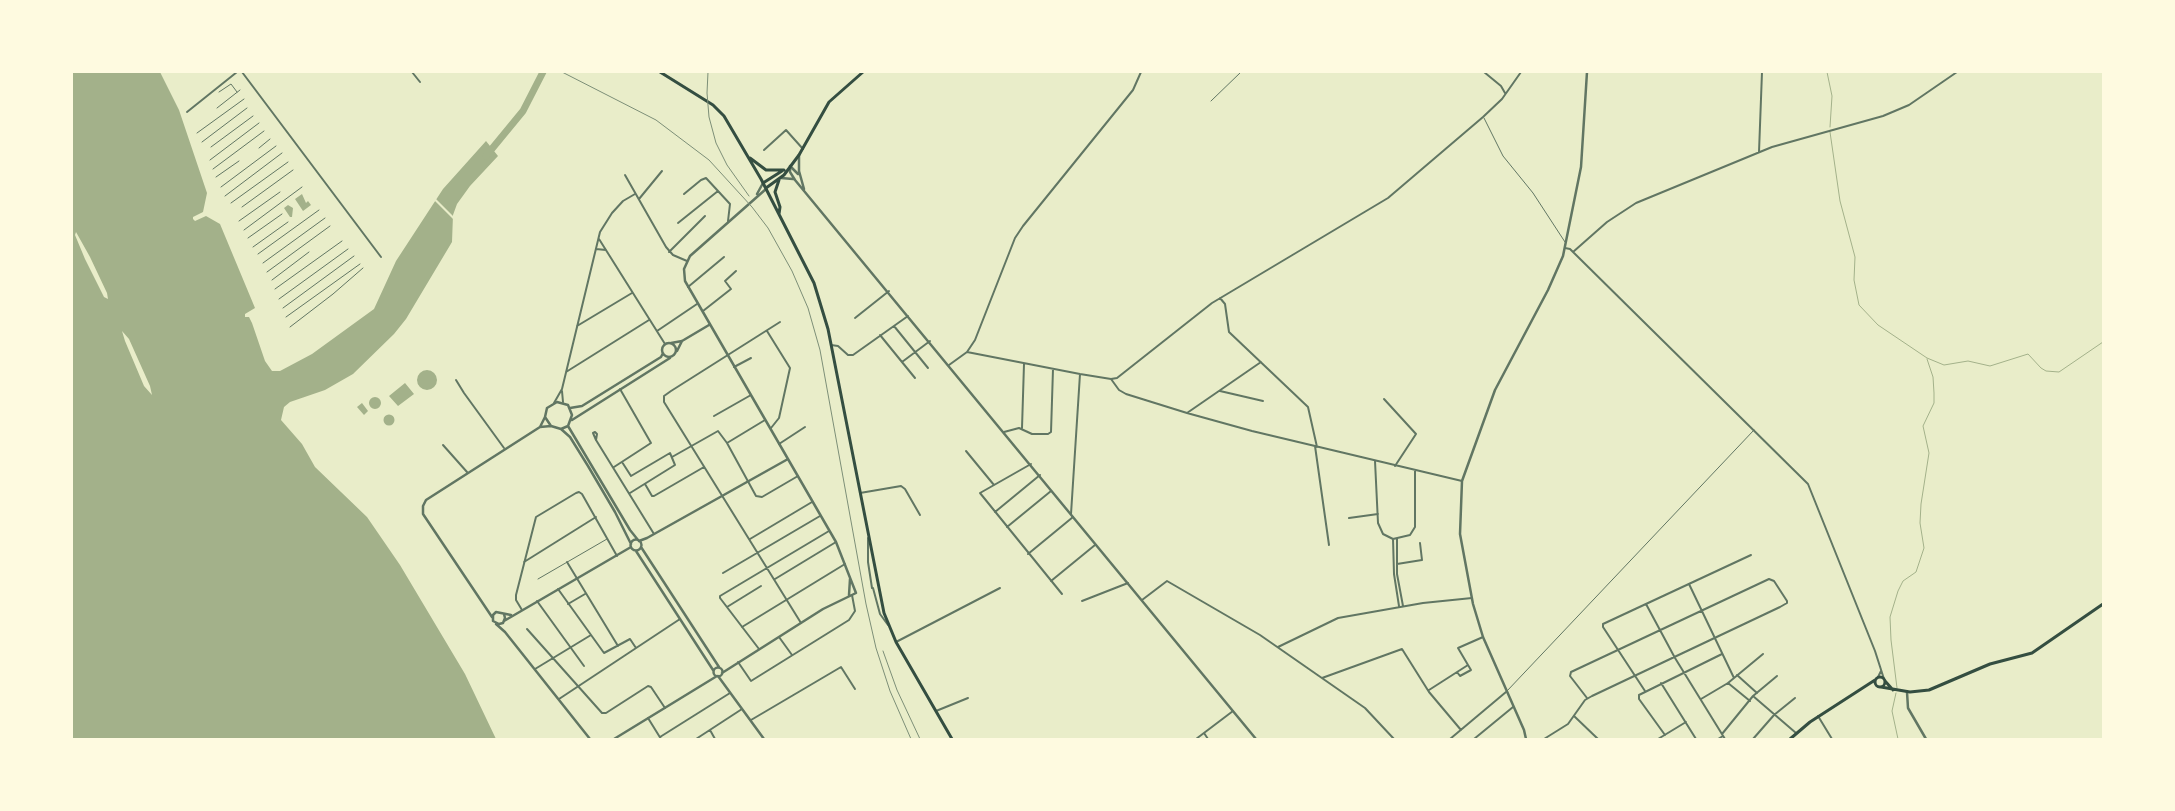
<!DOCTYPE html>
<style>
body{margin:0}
#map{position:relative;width:2175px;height:811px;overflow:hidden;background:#e9edc9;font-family:"Public Sans",sans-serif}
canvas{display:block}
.frame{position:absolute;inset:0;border:73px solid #fefae0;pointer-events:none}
</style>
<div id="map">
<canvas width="2175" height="811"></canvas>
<div class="frame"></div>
</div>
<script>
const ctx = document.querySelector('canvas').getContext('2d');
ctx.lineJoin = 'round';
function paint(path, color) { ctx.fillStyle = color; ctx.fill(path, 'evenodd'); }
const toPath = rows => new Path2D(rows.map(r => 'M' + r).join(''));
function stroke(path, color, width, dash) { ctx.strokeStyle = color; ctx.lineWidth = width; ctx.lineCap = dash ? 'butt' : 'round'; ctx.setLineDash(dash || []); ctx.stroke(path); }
paint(toPath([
 [72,72,160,72,179,110,207,193,203,212,193,217,193,219,195,221,206,216,220,224,255,308,245,314,245,317,249,317,252,323,265,361,272,371,280,371,312,354,374,309,396,261,443,189,486,141,498,156,470,186,457,204,453,215,452,242,406,319,394,334,353,374,325,390,290,402,284,407,281,420,302,444,315,467,367,517,400,565,465,674,496,739,72,739],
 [302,194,306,203,308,201,311,205,303,211,295,199],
 [288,205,293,208,292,217,290,217,284,208],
 '417 380a10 10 0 1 1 20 0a10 10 0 1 1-20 0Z',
 [405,383,414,394,398,406,389,396],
 '369 403a6 6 0 1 1 12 0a6 6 0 1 1-12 0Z',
 [362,403,368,411,364,415,357,407],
 '383.5 420a5.5 5.5 0 1 1 11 0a5.5 5.5 0 1 1-11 0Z'
]), '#a3b18a');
paint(toPath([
 [435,198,455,218,455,221,434,200],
 [76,232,90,257,107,293,108,299,104,297,85,259,75,235],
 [122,331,129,339,150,386,152,395,144,386,125,341]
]), '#e9edc9');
stroke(toPath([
 [1827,72,1832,96,1830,127],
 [1830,132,1840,201,1855,257,1854,280,1859,305,1878,325,1927,358,1944,365,1968,361,1990,366,2028,354,2041,368,2046,371,2059,372,2103,342],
 [1897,688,1891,640,1890,617,1898,591,1903,581,1916,572,1924,548,1920,523,1921,504,1929,453,1923,426,1934,403,1934,393,1933,377,1927,359],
 [1896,693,1892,711,1898,739]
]), '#a3b18a', 1);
stroke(toPath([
 [486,156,523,111,543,72]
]), '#a3b18a', 7);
stroke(toPath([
 [219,92,231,84,237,92],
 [1211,101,1241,72],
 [217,108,240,90],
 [1484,118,1503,156,1533,193,1565,242],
 [197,133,244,99],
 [202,142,247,108],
 [211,147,253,116],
 [259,148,270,139],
 [210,160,259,123],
 [213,169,264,131],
 [216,177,239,161],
 [221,187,276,146],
 [225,196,282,153],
 [231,203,288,162],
 [242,207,293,170],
 [239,221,280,192],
 [244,230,302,187],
 [248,238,282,214],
 [253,247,288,222],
 [258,254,319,210],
 [263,263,325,218],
 [267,272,330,226],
 [272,280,309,252],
 [275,289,342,241],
 [279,299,348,249],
 [283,308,354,256],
 [286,317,360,264],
 [290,327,333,294,363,268],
 [538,579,607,539],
 [1507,691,1754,430]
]), '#617663', 1);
stroke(toPath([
 [242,72,381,257],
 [412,72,420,82],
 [1484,72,1501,86,1505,93],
 [187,112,237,72],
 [764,150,786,130,803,149],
 [1759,152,1762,72],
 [625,175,666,247,673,255,687,261],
 [684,194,701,180,706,178,730,204,728,221],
 [639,199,662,171],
 [678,223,718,191],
 [599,239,665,344],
 [1565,248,1570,249,1808,484,1875,651,1884,679],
 [596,249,606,250],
 [669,252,705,216],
 [1573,252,1607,222,1636,203,1772,147,1883,116,1909,105,1957,72],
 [688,287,724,257],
 [1220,298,1225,304,1229,332,1308,407,1317,447],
 [703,311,731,289,725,281,736,271],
 [855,318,889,291],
 [780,322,671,391,664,396,664,402,801,623],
 [577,326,632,293],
 [894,326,928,368],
 [657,331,697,304],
 [767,331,790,368,779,418,771,428],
 [880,335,915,378],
 [831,345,838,346,848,355,853,355,908,316],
 [967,352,1080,374,1111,379,1117,378,1212,303,1388,198,1483,117,1502,99,1521,72],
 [902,362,930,341],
 [949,365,967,352,975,340,1015,238,1023,226,1133,90,1141,72],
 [734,367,751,358],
 [566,372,649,320],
 [1111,379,1119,390,1126,394,1187,413,1252,431,1462,481],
 [456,380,464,393,504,448],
 [562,391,563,402],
 [1220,391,1263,401],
 [1384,399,1416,434,1395,466],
 [554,403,562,389,600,232,612,213,623,201,635,194],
 [1187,413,1261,362],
 [714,416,751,395],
 [1022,428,1024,364],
 [1004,432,1019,428,1032,434,1048,434,1051,432,1053,369],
 [593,433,595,432,597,434,596,440,593,433],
 [596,440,654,534],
 [727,443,756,496,762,497,798,476],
 [779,444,805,427],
 [443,445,467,472],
 [1315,446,1329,545],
 [966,451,994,485],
 [672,457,718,431,727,443,765,420],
 [1375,461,1378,523,1383,534,1393,539,1410,535,1415,527,1415,470],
 [622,462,631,476,670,453,675,465,630,493],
 [1031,464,980,493,1062,594],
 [614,467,651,443,620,389],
 [645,484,652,496,654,496,704,467],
 [860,493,901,486,905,489,920,515],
 [995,512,1040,475],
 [1071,514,1080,374],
 [1349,518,1378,514],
 [1007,527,1051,491],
 [868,538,868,562,872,588],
 [750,539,812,502],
 [1393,539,1394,574,1399,606],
 [1397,539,1397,574,1403,606],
 [1028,554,1073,517],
 [524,562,596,517],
 [567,562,618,646],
 [1397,564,1422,560,1420,543],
 [723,573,820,516],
 [775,579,836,542],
 [1051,581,1095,545],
 [1689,584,1734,678],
 [873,588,880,614,888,625],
 [558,589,604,653,630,639,636,648],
 [1142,600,1167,581,1260,635,1365,708,1394,739],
 [537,601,584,666],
 [1082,601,1128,583],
 [568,604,585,594],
 [1646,604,1675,658,1725,739],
 [727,607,761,586],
 [522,610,516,600,516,595,536,517,576,493,579,492,582,494,617,556],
 [742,627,845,564],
 [527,629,602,713,606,713,648,686,651,687,665,708],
 [779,637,792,655],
 [896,642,1000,588],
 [1278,647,1338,618,1423,603,1472,598],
 [759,649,720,598,720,596,829,531],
 [738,662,751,681,849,620,855,611,852,595],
 [1468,665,1458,648,1483,637],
 [535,669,591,635],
 [1737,675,1757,693],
 [1878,677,1881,671],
 [1322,678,1402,649,1429,692,1461,730],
 [1661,683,1696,739],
 [1728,683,1750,701],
 [1429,690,1468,665,1471,670,1460,676,1457,672],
 [1645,691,1603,627,1603,624,1751,555],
 [1753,696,1796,733],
 [559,699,680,619],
 [1701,699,1728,683,1763,654],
 [936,711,968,698],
 [1574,716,1598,739],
 [1818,716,1832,739],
 [648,718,661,739],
 [751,720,841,667,855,689],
 [710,730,715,739],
 [1204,733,1208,739],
 [1722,734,1753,696,1777,676],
 [1665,735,1639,699,1639,695,1722,654],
 [660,737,730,693],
 [696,739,742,709],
 [1196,739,1233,711],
 [1450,739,1506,692],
 [1474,739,1513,707],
 [1544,739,1568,724,1585,700,1592,696,1780,607,1787,603,1787,601,1774,581,1769,579,1571,672,1570,676,1587,698],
 [1658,739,1686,722],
 [1718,739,1723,736],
 [1753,739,1774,715,1795,698]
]), '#617663', 2);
stroke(toPath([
 [799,155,799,171,804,189],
 [790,166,798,174],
 [790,167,790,172,795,180,1256,739],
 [781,178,793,179],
 [757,194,763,183],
 '662 350a7 7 0 1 1 14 0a7 7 0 1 1-14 0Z',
 [671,343,682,341,709,325],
 [677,351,682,341],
 [570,408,582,406,661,357,663,353],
 [572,420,670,358],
 [568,426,630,530,638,540],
 [540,427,551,426,561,429,568,426,572,415,568,405,557,402,547,408,545,417,551,426],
 [561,429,570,437,588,466,615,512,631,544],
 '630.5 545a5.5 5.5 0 1 1 11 0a5.5 5.5 0 1 1-11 0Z',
 [639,541,647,538,788,459],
 [641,547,719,667],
 [636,551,713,670],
 [849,595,850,579],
 [504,614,505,618,503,623,499,624,493,621,493,615,496,612,511,615],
 [492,617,423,514,423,506,426,500,540,427,545,417],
 [504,621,631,547],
 [496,624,505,632,590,739],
 '713.5 672a4.5 4.5 0 1 1 9 0a4.5 4.5 0 1 1-9 0Z',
 [722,673,823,609,856,593,836,542,685,281,684,269,690,256,766,189],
 [718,676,764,739],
 [1907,692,1908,708,1926,739],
 [614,739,717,676],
 [1526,739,1524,730,1483,637,1473,604,1460,534,1462,481,1495,390,1548,290,1563,256,1581,167,1587,72]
]), '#617663', 2.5);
stroke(toPath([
 '1875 682a5 5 0 1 1 10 0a5 5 0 1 1-10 0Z',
 [1885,681,1893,690],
 [1881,687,1910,692,1929,690,1990,664,2032,653,2103,604],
 [1790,739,1810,722,1875,680]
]), '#344e41', 3);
stroke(toPath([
 [660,72,713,105,724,116,761,179,814,283,828,329,884,613,896,642,952,739],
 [750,158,766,170,784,170],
 [779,180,775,192,780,207,779,214],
 [763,183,782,171],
 [766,188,784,175,799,155,829,102,863,72]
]), '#344e41', 3);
stroke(toPath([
 [562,72,656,120,709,160,752,207,768,228,792,271,808,308,820,350,866,604,876,648,890,691,911,739],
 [708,72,707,93,709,117,716,143,727,165,749,196],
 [883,651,897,690,920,739]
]), '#7c8e77', 1);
</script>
